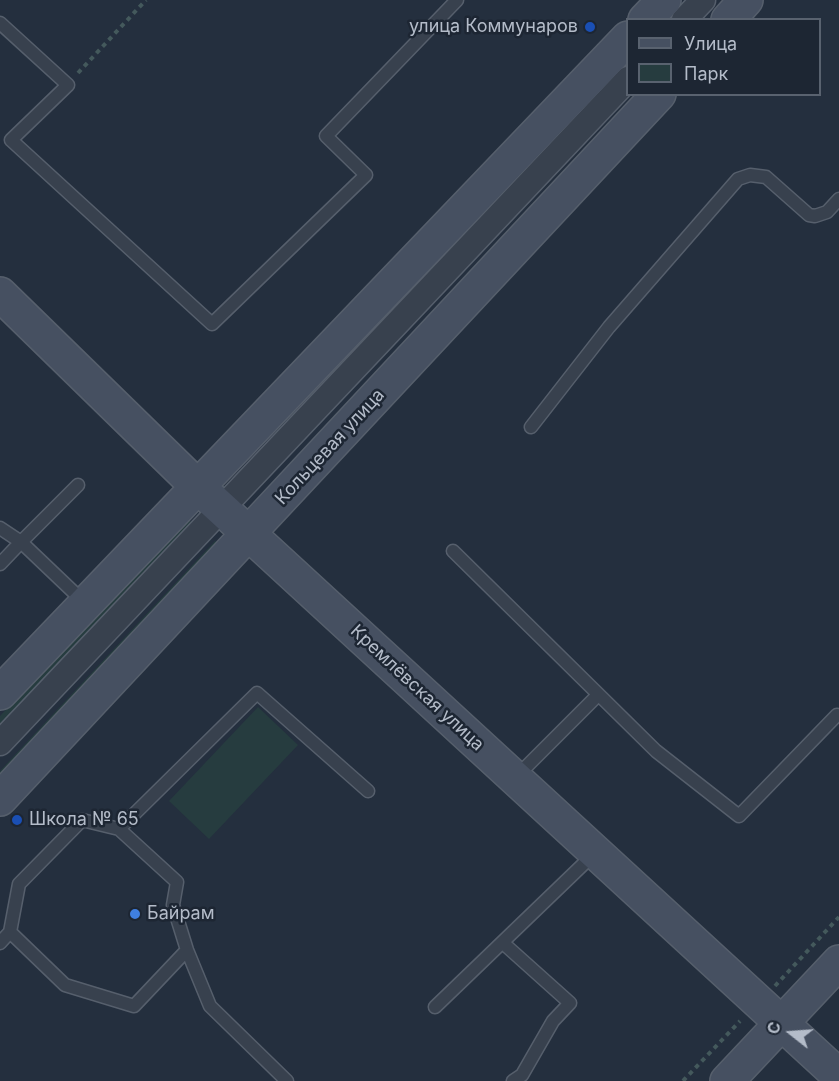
<!DOCTYPE html>
<meta charset="utf-8">
<style>
body{margin:0}
#map{position:relative;width:839px;height:1081px;overflow:hidden;background:#242f3e;font-family:Inter,sans-serif}
canvas{display:block}
.legend{position:absolute;left:626px;top:18px;width:195px;height:78px;box-sizing:border-box;background:#1d2633;border:2px solid #59626f;margin:0;padding:8px 10px;list-style:none;font-size:18px;color:#b4bcc9}
.legend li{display:flex;align-items:center;gap:12px;height:30px}
.legend b{width:30px;border:2px solid #59626f}
.north{position:absolute;left:761px;top:1003px;width:60px;height:60px;-webkit-text-stroke:4px #1d2633;paint-order:stroke;rotate:287deg;font-size:16px;font-weight:700;line-height:24px;text-align:center;color:#b4bcc9}
.north::after{content:'';display:block;margin:auto;width:21px;height:27px;background:#b4bcc9;clip-path:polygon(50% 0,100% 100%,50% 72%,0 100%)}
</style>
<div id="map">
<canvas width="839" height="1081"></canvas>
<ul class="legend">
<li><b style="height:8px;background:#465061"></b>Улица</li>
<li><b style="height:16px;background:#263c3f"></b>Парк</li>
</ul>
<div class="north">С</div>
</div>
<script>
const ctx = document.querySelector('canvas').getContext('2d');
ctx.lineJoin = 'round';
function paint(path, color) { ctx.fillStyle = color; ctx.fill(path, 'evenodd'); }
const toPath = rows => new Path2D(rows.map(r => 'M' + r).join(''));
function stroke(path, color, width, dash) { ctx.strokeStyle = color; ctx.lineWidth = width; ctx.lineCap = dash ? 'butt' : 'round'; ctx.setLineDash(dash || []); ctx.stroke(path); }
function drawText(font, color, halo, rows, align = 'center') {
  ctx.font = font + ' Inter,sans-serif'; ctx.lineWidth = 5; ctx.setLineDash([]); ctx.textBaseline = 'middle'; ctx.strokeStyle = halo; ctx.fillStyle = color; for (const [text, x, y, turn = 0] of rows) {
    ctx.save(); ctx.translate(x, y); ctx.rotate((+turn || 0) * Math.PI / 180); ctx.textAlign = isNaN(turn) ? turn : align; if (halo) ctx.strokeText(text, 0, 0); ctx.fillText(text, 0, 0); ctx.restore();
  }
}
paint(toPath([
 [187,518,195,526,0,734,0,716],
 [215,541,225,549,0,789,0,771],
 [258,707,298,745,209,839,169,801]
]), '#263c3f');
const lane = toPath([
 [0,23,68,85,11,140,212,324,366,175,326,136,457,0],
 [531,427,609,327,738,179,750,175,766,177,809,215,815,216,827,212,839,199],
 [0,528,21,542,78,485],
 [453,551,656,751,739,816,837,715],
 [0,564,21,542,85,603],
 [516,777,598,695],
 [119,829,177,882,173,905,187,950,210,1006,287,1081],
 [0,943,10,932],
 [503,943,570,1003,553,1021,522,1075,513,1081],
 [187,950,134,1006,65,985,10,932,19,884,82,820,119,829,257,693,368,791],
 [435,1007,595,853]
]);
const street = toPath([
 [684,20,703,0],
 [0,743,628,79]
]);
const secondary = toPath([
 [645,20,664,0],
 [728,20,746,0],
 [0,294,198,487,839,1076],
 [0,693,628,38],
 [0,799,659,94],
 [727,1081,839,962]
]);
stroke(lane, '#565f6c', 15);
stroke(street, '#565f6c', 27);
stroke(secondary, '#565f6c', 36);
stroke(toPath([
 [78,73,146,0],
 [775,986,839,917],
 [683,1081,740,1021]
]), '#44595c', 4, [4.5, 4.5]);
stroke(lane, '#38414e', 12);
stroke(street, '#38414e', 24);
stroke(secondary, '#465061', 33);
for (const [x, y, r, color] of [
 [590,27,6,"#1a4fb4"],
 [17,820,6,"#1a4fb4"],
 [135,914,6,"#3f7fe0"]
]) { const dot = new Path2D(); dot.arc(x, y, r, 0, 2 * Math.PI); ctx.fillStyle = color; ctx.fill(dot); stroke(dot, '#1d2633', 2); }
drawText('18px', '#b4bcc9', '#1d2633', [
 ["улица Коммунаров",578,27,"right"],
 ["Школа № 65",29,820],
 ["Байрам",147,914]
], 'left');
drawText('18px', '#b4bcc9', '#1d2633', [
 ["Кольцевая улица",330,447,-47],
 ["Кремлёвская улица",417,688,43]
]);
</script>
